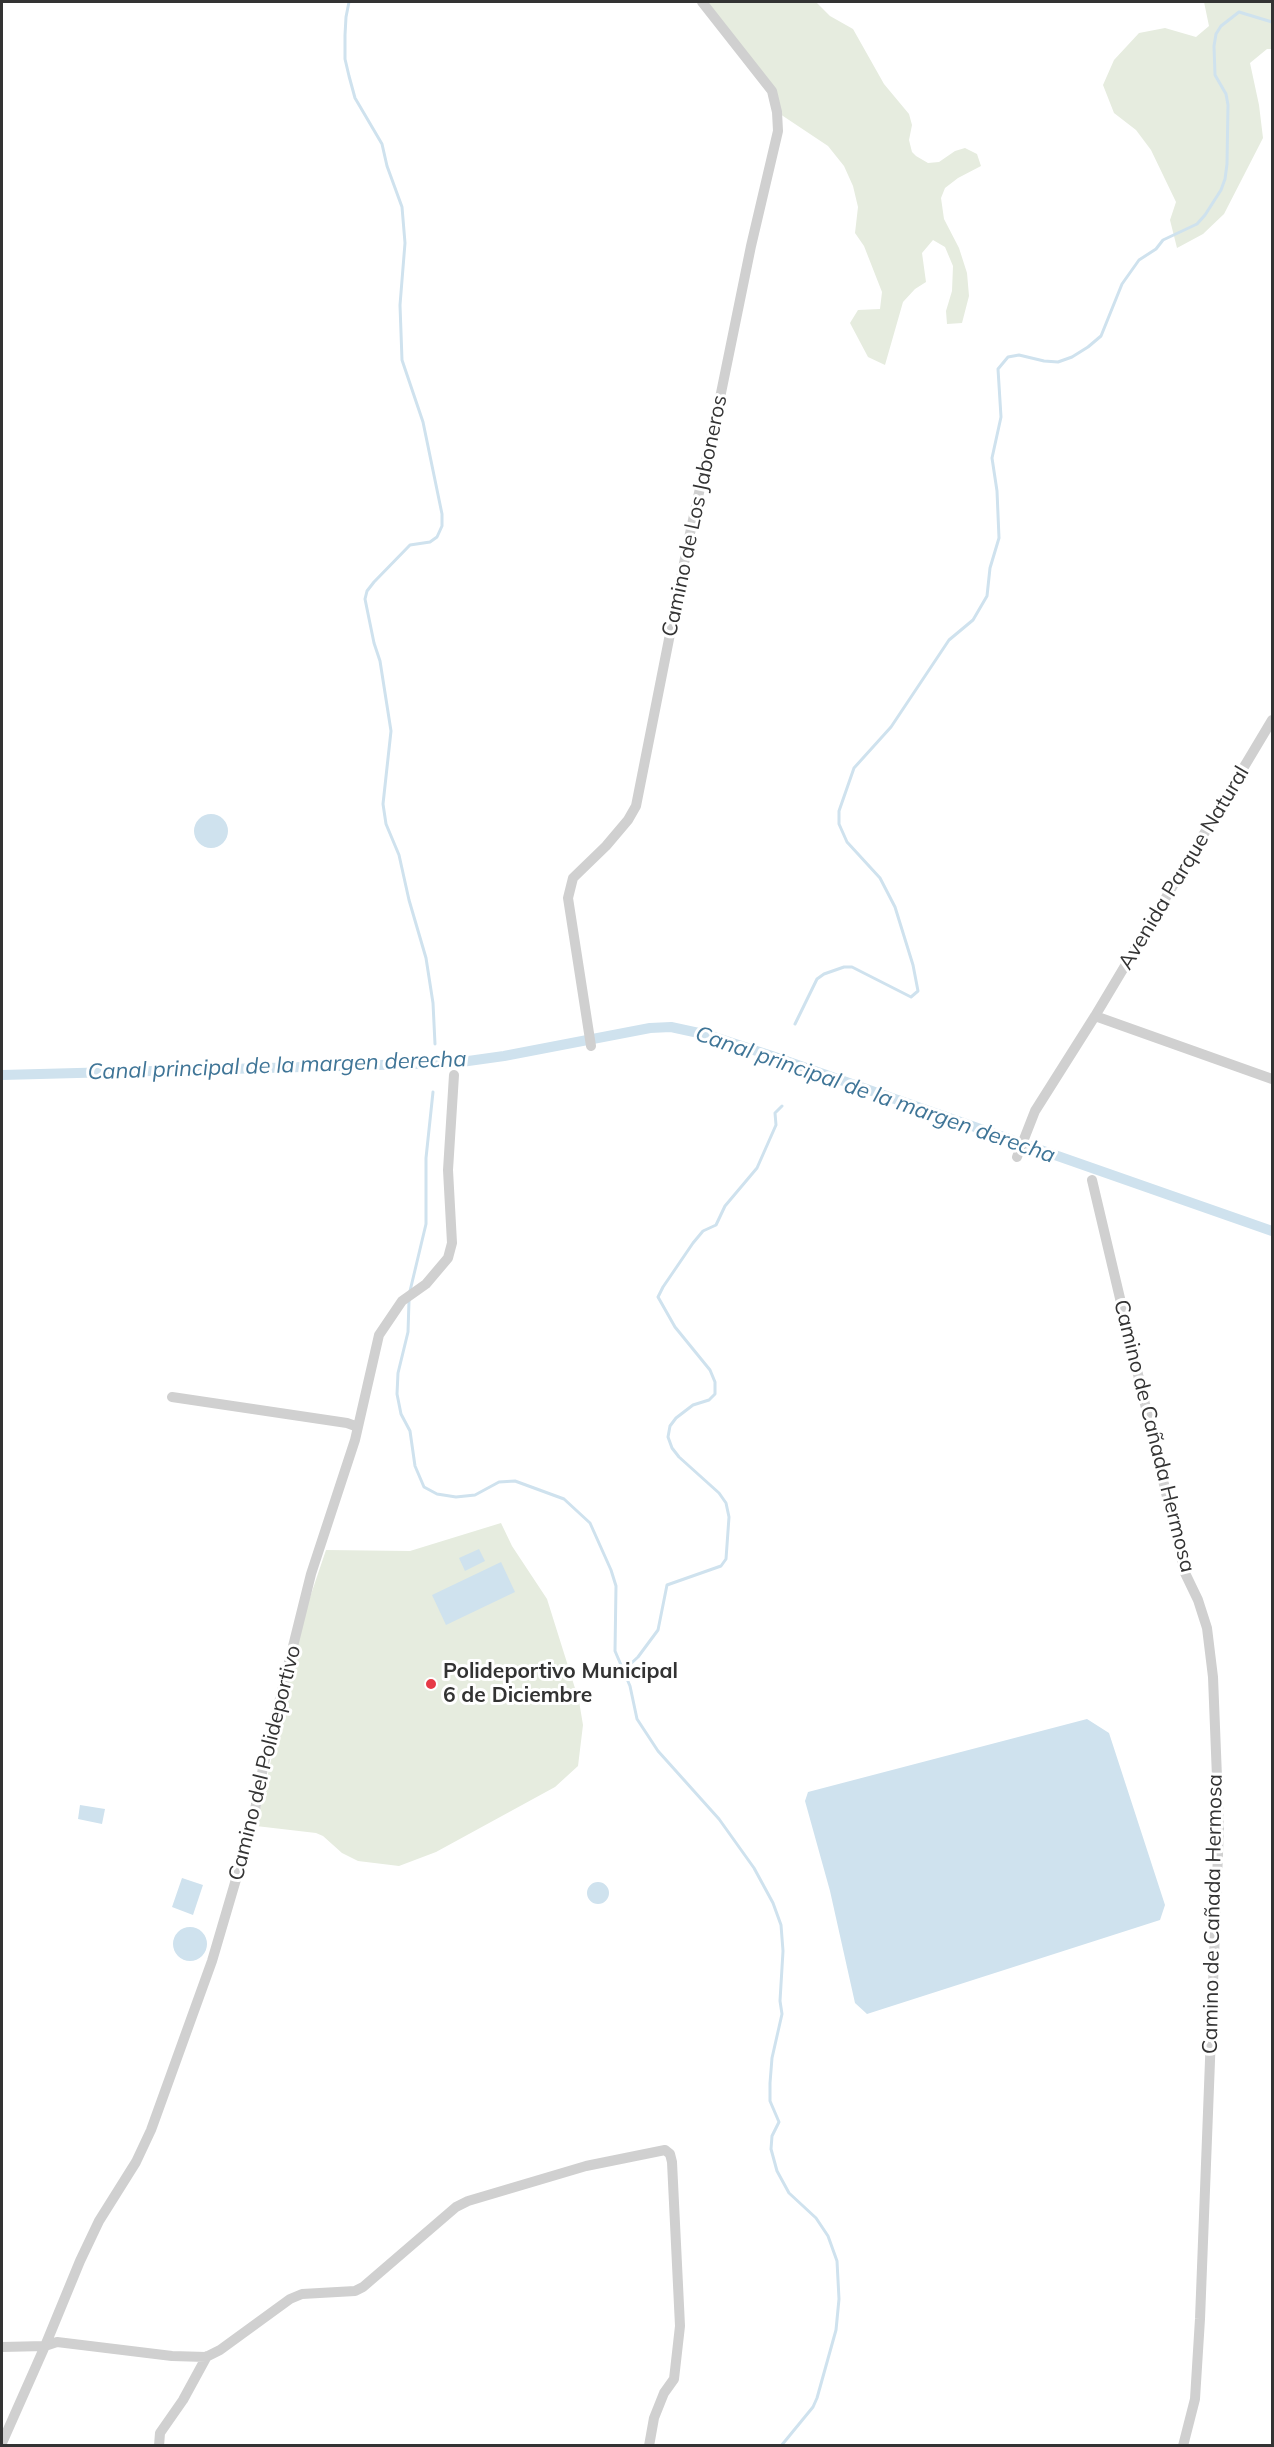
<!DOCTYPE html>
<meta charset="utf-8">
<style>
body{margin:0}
#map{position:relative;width:1274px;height:2447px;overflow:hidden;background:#fff;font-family:Mulish,sans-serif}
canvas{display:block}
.frame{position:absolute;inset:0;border:3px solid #333;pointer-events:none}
</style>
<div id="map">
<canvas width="1274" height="2447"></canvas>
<div class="frame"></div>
</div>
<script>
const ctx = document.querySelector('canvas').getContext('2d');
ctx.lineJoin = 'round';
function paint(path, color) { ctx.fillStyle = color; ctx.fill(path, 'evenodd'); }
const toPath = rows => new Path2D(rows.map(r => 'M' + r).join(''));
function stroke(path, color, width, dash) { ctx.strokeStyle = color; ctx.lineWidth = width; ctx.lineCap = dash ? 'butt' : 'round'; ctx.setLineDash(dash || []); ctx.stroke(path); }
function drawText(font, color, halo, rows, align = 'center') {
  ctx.font = font + ' Mulish,sans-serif'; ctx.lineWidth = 6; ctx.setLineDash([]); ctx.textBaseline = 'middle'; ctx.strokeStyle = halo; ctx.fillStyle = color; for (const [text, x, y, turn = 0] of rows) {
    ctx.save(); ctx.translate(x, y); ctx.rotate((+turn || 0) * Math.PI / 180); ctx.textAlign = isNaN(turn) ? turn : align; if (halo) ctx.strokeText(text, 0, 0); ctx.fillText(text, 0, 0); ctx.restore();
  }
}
paint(toPath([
 [702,2,816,2,830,16,853,29,884,84,909,114,912,125,909,140,912,152,916,156,928,163,939,162,955,151,965,148,977,154,981,166,958,178,945,188,941,198,944,219,959,248,967,273,969,296,962,323,947,324,946,311,952,291,953,266,945,247,933,240,922,253,926,282,915,289,903,302,885,365,868,357,850,323,858,310,880,309,882,292,864,246,855,233,858,207,853,186,844,166,828,146,777,112,772,91],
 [1204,2,1272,2,1272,49,1267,49,1250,63,1259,105,1263,138,1224,214,1203,234,1177,248,1170,220,1176,202,1151,150,1136,130,1114,113,1103,85,1114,60,1139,33,1165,28,1196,37,1209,26],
 [501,1523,512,1546,547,1599,579,1701,583,1725,578,1766,555,1787,436,1852,399,1866,358,1861,342,1853,323,1836,316,1833,256,1826,305,1612,326,1550,410,1551]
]), '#e6ecdf');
paint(toPath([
 '194 831a17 17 0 1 1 34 0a17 17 0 1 1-34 0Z',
 [479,1549,485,1561,465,1571,459,1558],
 [501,1562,515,1592,446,1625,432,1595],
 [1087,1719,1109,1733,1165,1905,1160,1920,867,2014,855,2003,830,1891,805,1801,808,1792],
 [80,1805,105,1809,102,1824,78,1819],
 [182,1878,203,1885,193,1915,172,1907],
 '587 1893a11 11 0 1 1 22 0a11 11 0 1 1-22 0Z',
 '173 1944a17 17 0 1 1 34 0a17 17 0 1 1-34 0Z'
]), '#cfe2ee');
stroke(toPath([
 [349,2,346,17,345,35,345,59,349,76,355,98,382,144,387,166,402,207,405,243,400,305,402,360,423,422,442,514,442,526,437,537,430,542,410,545,374,582,367,591,365,599,374,643,380,661,391,731,383,804,386,824,399,855,409,900,426,958,433,1003,435,1044],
 [795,1024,817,979,824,974,844,967,852,967,911,997,918,991,913,965,895,907,880,878,847,842,839,824,839,811,854,768,891,727,949,640,973,620,987,596,990,568,999,538,997,491,992,458,1001,417,998,369,1008,357,1019,355,1044,361,1058,362,1072,357,1088,347,1101,336,1122,284,1139,260,1156,249,1163,240,1197,224,1205,215,1221,190,1225,179,1227,164,1228,105,1226,94,1215,75,1214,46,1216,34,1221,26,1239,12,1272,22],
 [410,1291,426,1224,426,1158,433,1092],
 [409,1301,408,1332,398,1373,397,1394,401,1414,410,1431,415,1466,424,1487,437,1494,456,1497,475,1495,499,1482,515,1481,564,1499,590,1523,611,1570,616,1586,615,1651,630,1686,637,1719,658,1751,719,1819,754,1868,773,1903,781,1925,783,1951,780,2001,782,2014,772,2058,770,2083,770,2101,779,2122,772,2136,771,2149,777,2171,789,2193,816,2218,828,2236,837,2261,839,2299,836,2330,817,2398,813,2407,781,2446],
 [624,1670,638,1657,658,1630,667,1585,721,1566,726,1559,729,1517,726,1503,719,1493,679,1457,672,1448,668,1437,670,1426,676,1418,693,1405,709,1400,715,1394,715,1382,710,1370,675,1327,658,1297,663,1287,693,1243,703,1231,716,1225,725,1206,757,1168,776,1125,775,1113,782,1106]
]), '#cfe2ee', 3);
stroke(toPath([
 [2,1075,454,1063,504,1056,650,1028,671,1027,708,1035,772,1056,1272,1231]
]), '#cfe2ee', 10);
stroke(toPath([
 [1095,1016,1272,1079],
 [591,1046,568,898,573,878,606,846,628,820,636,806,689,538,721,393,751,246,778,131,777,112,772,91,702,2],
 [1017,1157,1035,1111,1095,1016,1272,720],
 [1092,1180,1185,1573,1198,1600,1207,1628,1213,1677,1219,1828,1200,2319,1195,2399,1183,2446],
 [172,1397,347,1423,358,1427],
 [2,2347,45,2346,57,2342,172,2356,206,2357,220,2350,290,2299,302,2294,355,2291,363,2287,456,2207,468,2201,586,2166,665,2150,670,2154,672,2162,680,2326,674,2379,664,2393,654,2418,649,2446],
 [2,2443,45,2346,80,2261,99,2221,136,2162,151,2130,212,1961,252,1825,264,1763,311,1574,355,1440,379,1335,402,1301,426,1284,448,1258,452,1243,448,1170,454,1075],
 [159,2446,160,2433,183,2400,207,2356]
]), '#d0d0d0', 10);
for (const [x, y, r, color] of [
 [431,1684,6,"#e63946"]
]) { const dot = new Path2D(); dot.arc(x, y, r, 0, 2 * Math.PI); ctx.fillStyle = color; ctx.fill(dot); stroke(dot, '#fff', 2); }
drawText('21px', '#333', '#fff', [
 ["Camino de Los Jaboneros",695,516,-78],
 ["Avenida Parque Natural",1184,868,-59],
 ["Camino de Cañada Hermosa",1154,1436,76],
 ["Camino del Polideportivo",265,1763,-76],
 ["Camino de Cañada Hermosa",1213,1914,-89]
]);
drawText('bold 21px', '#333', '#fff', [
 ["Polideportivo Municipal",443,1672],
 ["6 de Diciembre",443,1696]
], 'left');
drawText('italic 22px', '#3f7597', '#fff', [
 ["Canal principal de la margen derecha",277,1066,-2],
 ["Canal principal de la margen derecha",875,1095,19]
]);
</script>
